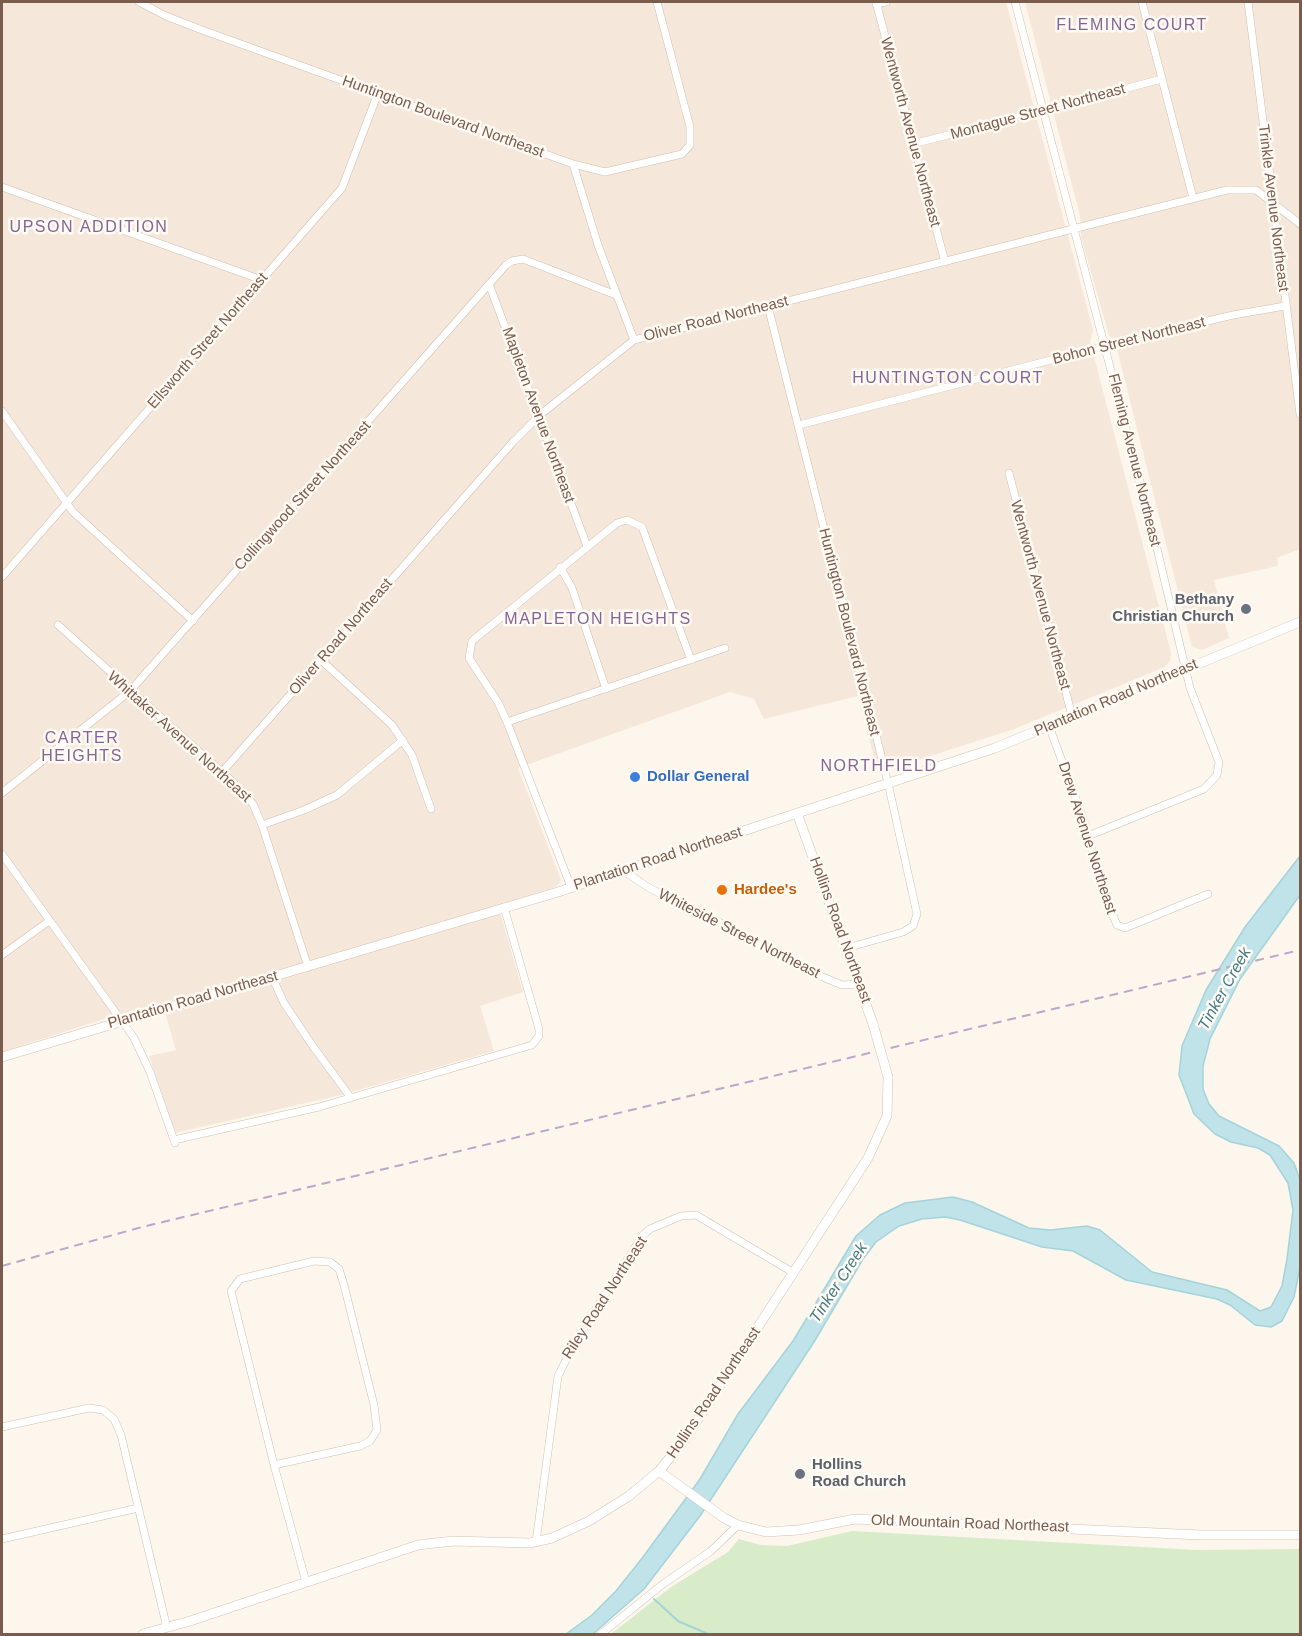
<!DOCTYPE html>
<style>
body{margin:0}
#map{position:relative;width:1302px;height:1636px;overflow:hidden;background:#fdf6ec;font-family:Helvetica,sans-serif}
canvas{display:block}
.frame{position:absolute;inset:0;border:3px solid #7a5c4d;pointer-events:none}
</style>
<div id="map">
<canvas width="1302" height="1636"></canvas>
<div class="frame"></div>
</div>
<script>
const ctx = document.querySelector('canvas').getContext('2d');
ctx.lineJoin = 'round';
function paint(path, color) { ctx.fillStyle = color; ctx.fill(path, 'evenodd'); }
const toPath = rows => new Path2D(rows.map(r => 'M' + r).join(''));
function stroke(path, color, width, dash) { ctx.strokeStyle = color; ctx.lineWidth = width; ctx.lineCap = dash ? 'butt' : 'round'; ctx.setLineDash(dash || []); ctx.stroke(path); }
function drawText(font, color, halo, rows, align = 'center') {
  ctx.font = font + ' Helvetica,sans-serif'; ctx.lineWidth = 5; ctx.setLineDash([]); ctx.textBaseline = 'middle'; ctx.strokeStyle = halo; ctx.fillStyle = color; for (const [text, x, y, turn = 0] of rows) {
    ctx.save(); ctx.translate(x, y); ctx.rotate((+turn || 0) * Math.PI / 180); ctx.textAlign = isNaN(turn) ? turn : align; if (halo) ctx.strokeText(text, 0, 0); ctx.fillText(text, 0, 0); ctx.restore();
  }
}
paint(toPath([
 [2,2,1006,2,1093,330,1090,341,1171,653,1170,661,1165,667,1014,729,906,764,891,763,877,768,858,696,764,719,754,699,730,692,518,768,561,880,556,887,498,905,523,992,480,1006,494,1051,341,1095,175,1133,149,1056,176,1050,162,1003,107,1018,2,1052],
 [1025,2,1300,2,1300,549,1277,558,1278,566,1214,580,1229,638,1202,650,1192,647,1118,353,1108,332,1081,237,1080,216]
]), '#f5e8da');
paint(toPath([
 [852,1531,1197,1550,1300,1549,1300,1634,611,1634,671,1587,728,1552,739,1539,761,1545,787,1546]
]), '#d8ecc9');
const water = toPath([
 [1300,856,1300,895,1240,979,1210,1039,1203,1066,1203,1089,1209,1104,1219,1116,1279,1146,1294,1163,1300,1180,1300,1267,1294,1297,1282,1321,1271,1327,1255,1325,1230,1305,1217,1299,1126,1280,1073,1251,1042,1247,960,1220,945,1217,922,1219,899,1226,876,1242,863,1259,814,1342,700,1516,644,1589,593,1634,566,1634,592,1615,616,1591,643,1557,700,1479,738,1414,793,1341,856,1236,880,1215,905,1203,953,1197,972,1202,1029,1228,1050,1230,1087,1226,1100,1230,1152,1272,1227,1290,1260,1311,1271,1307,1282,1286,1287,1259,1293,1210,1288,1183,1270,1155,1258,1148,1231,1142,1215,1134,1194,1114,1179,1075,1182,1046,1206,990,1245,927,1300,856]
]);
paint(water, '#bfe3e8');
stroke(water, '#a5d3da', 1.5);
stroke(toPath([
 [654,1599,678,1621,708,1634]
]), '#a5d3da', 2);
const street = toPath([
 [139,2,166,16,202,30,573,164,598,245,634,340],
 [876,2,945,262],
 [1015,2,1155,540,1190,688,1219,762,1217,775,1204,789,1088,836],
 [1142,2,1193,198],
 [1248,2,1300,414],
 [876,4,886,2],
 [913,144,1162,79],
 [573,164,605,172,682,154,690,145,690,127,657,2],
 [2,187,262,280],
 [489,284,587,546],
 [768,306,888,783,917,914,913,926,903,932,847,948],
 [2,411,73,512,193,621],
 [799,425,1136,338,1233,315,1285,306],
 [1009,473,1072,716],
 [560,567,572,588,606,689],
 [2,577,342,188,378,93],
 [58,625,233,782,253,804,262,825,308,967],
 [321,660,392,725,412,755,431,809],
 [507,722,725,648],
 [1049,726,1083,818,1104,894,1117,925,1125,928,1208,894],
 [222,772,513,442,541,414,634,340,1227,190,1256,190,1300,224],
 [2,793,130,691,506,265,512,261,523,259,616,295],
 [262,825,304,810,337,795,403,740],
 [2,854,134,1038,150,1072,175,1143],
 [622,870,651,889,719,922,806,970,842,985,859,984],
 [571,887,507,722,499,704,469,658,472,641,617,523,627,520,642,527,691,660],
 [2,955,49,921],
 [272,977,284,1003,312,1045,351,1098],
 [174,1140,319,1107,532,1045,539,1036,539,1029,504,907],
 [2,1427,89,1408,103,1410,114,1419,121,1435,167,1628],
 [274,1465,360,1446,370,1441,377,1430,374,1405,344,1285,339,1269,330,1262,314,1261,240,1279,231,1291,274,1465,306,1582],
 [2,1539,138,1508],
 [536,1542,558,1376,576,1340,643,1235,650,1229,681,1216,696,1215,794,1273],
 [601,1634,663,1584,711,1551,738,1525]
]);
const secondary = toPath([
 [797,813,873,1024],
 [2,1057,558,892,995,748,1300,622],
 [659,1471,724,1518,738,1525,766,1532,799,1530,855,1519,1200,1535,1300,1535],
 [143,1634,190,1621,418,1545,453,1541,530,1543,552,1538,589,1521,629,1496,659,1471,685,1439,868,1158,887,1116,888,1077]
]);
stroke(street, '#d1beb0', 8);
stroke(secondary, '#d6c0b0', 10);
stroke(street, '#fff', 7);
stroke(secondary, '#fff', 9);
stroke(toPath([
 [2,1266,142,1227,1300,950]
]), '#b9a8c9', 2, [9, 6]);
const secondaryBridge = toPath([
 [873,1024,888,1077]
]);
stroke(secondaryBridge, '#d6c0b0', 10, []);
stroke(secondaryBridge, '#fff', 9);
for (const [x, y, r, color] of [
 [1246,609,6,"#6b7280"],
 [635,777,6,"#3f7fe0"],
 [722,890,6,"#e8710a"],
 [800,1474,6,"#6b7280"]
]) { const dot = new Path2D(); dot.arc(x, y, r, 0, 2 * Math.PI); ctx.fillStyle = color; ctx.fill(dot); stroke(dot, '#fffaf3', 2); }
drawText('15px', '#7a5c4d', '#fffaf3', [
 ["Montague Street Northeast",1038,112,-15],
 ["Huntington Boulevard Northeast",443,117,20],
 ["Wentworth Avenue Northeast",910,132,75],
 ["Trinkle Avenue Northeast",1273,208,83],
 ["Oliver Road Northeast",716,319,-14],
 ["Ellsworth Street Northeast",208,341,-49],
 ["Bohon Street Northeast",1129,341,-14],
 ["Mapleton Avenue Northeast",538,415,70],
 ["Fleming Avenue Northeast",1134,460,76],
 ["Collingwood Street Northeast",303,496,-48],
 ["Wentworth Avenue Northeast",1040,595,75],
 ["Huntington Boulevard Northeast",849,632,76],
 ["Oliver Road Northeast",341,637,-49],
 ["Plantation Road Northeast",1116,698,-23],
 ["Whittaker Avenue Northeast",179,737,42],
 ["Drew Avenue Northeast",1087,838,72],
 ["Plantation Road Northeast",658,859,-18],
 ["Hollins Road Northeast",840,930,70],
 ["Whiteside Street Northeast",739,934,27],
 ["Plantation Road Northeast",193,1000,-16],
 ["Riley Road Northeast",605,1298,-57],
 ["Hollins Road Northeast",714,1393,-56],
 ["Old Mountain Road Northeast",970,1524,2]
]);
drawText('bold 15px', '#5b616d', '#fffaf3', [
 ["Bethany",1234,600],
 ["Christian Church",1234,617],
 ["Hollins",812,1465,"left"],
 ["Road Church",812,1482,"left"]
], 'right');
drawText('bold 15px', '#366cbe', '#fffaf3', [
 ["Dollar General",647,777]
], 'left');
drawText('bold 15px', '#c56008', '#fffaf3', [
 ["Hardee's",734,890]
], 'left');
ctx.letterSpacing = '1.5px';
drawText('16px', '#846695', '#fffaf3', [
 ["FLEMING COURT",1132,26],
 ["UPSON ADDITION",89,228],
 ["HUNTINGTON COURT",948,379],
 ["MAPLETON HEIGHTS",598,620],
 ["CARTER",82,739],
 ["HEIGHTS",82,757],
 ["NORTHFIELD",879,767]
]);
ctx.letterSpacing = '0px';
drawText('italic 16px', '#437c86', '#fffaf3', [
 ["Tinker Creek",1225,989,-61],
 ["Tinker Creek",839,1283,-57]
]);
</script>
